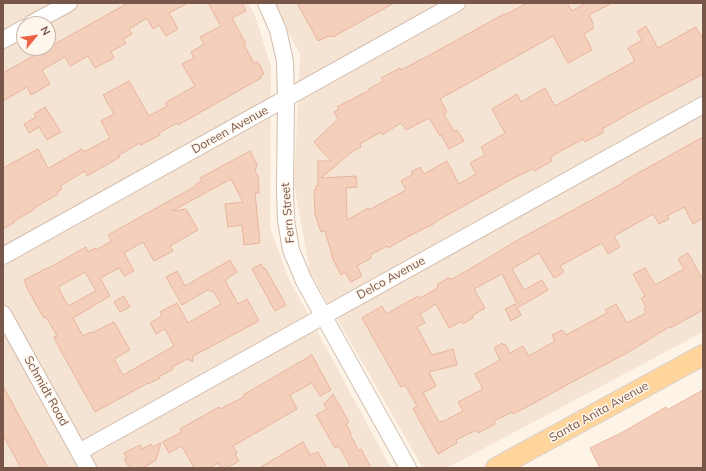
<!DOCTYPE html>
<style>
body{margin:0}
#map{position:relative;width:706px;height:471px;overflow:hidden;background:#fdf3e6;font-family:Mulish,sans-serif}
canvas{display:block}
.frame{position:absolute;inset:0;border:4px solid #785749;pointer-events:none}
.north{position:absolute;left:16px;top:16px;width:40px;height:40px;box-sizing:border-box;background:#fff7ed;border:1px solid #c9b7ab;border-radius:50%;rotate:61deg;font-size:11px;font-weight:700;line-height:16px;text-align:center;color:#785749}
.north::after{content:'';display:block;margin:auto;width:14px;height:18px;background:#ed6245;clip-path:polygon(50% 0,100% 100%,50% 72%,0 100%)}
</style>
<div id="map">
<canvas width="706" height="471"></canvas>
<div class="frame"></div>
<div class="north">N</div>
</div>
<script>
const ctx = document.querySelector('canvas').getContext('2d');
ctx.lineJoin = 'round';
function paint(path, color) { ctx.fillStyle = color; ctx.fill(path, 'evenodd'); }
const toPath = rows => new Path2D(rows.map(r => 'M' + r).join(''));
function stroke(path, color, width, dash) { ctx.strokeStyle = color; ctx.lineWidth = width; ctx.lineCap = dash ? 'butt' : 'round'; ctx.setLineDash(dash || []); ctx.stroke(path); }
function drawText(font, color, halo, rows, align = 'center') {
  ctx.font = font + ' Mulish,sans-serif'; ctx.lineWidth = 3; ctx.setLineDash([]); ctx.textBaseline = 'middle'; ctx.strokeStyle = halo; ctx.fillStyle = color; for (const [text, x, y, turn = 0] of rows) {
    ctx.save(); ctx.translate(x, y); ctx.rotate((+turn || 0) * Math.PI / 180); ctx.textAlign = isNaN(turn) ? turn : align; if (halo) ctx.strokeText(text, 0, 0); ctx.fillText(text, 0, 0); ctx.restore();
  }
}
paint(toPath([
 [3,3,248,3,255,16,271,66,270,228,289,279,391,468,3,468],
 [24,24,48,24,48,48,24,48],
 [272,3,699,3,703,10,703,332,447,468,423,468,310,272,294,184,300,54]
]), '#f5e4d4');
const building = toPath([
 [128,3,188,3,169,13,178,29,166,36,159,25,153,29,147,18,129,29,132,34,123,39,126,43,111,52,114,58,95,68,88,56,70,66,65,57,42,70,50,84,31,95,27,87,3,101,3,73,128,3],
 [208,3,242,3,246,11,232,18,246,44,244,45,254,63,258,62,264,74,260,76,261,78,178,125,177,123,159,133,160,135,141,145,140,143,119,155,120,157,87,176,85,171,60,186,62,189,57,192,58,194,34,208,35,209,14,221,15,222,3,229,3,168,38,149,48,168,49,168,82,149,84,152,110,138,101,121,114,114,103,95,129,81,149,116,167,106,165,103,195,86,182,64,194,58,191,52,204,44,200,37,221,26,208,3],
 [297,3,394,3,333,37,332,36,330,37,329,36,318,41,297,3],
 [527,3,567,3,572,11,586,3,612,3,589,15,593,23,592,24,594,28,584,34,592,50,568,63,553,36,440,99,447,112,444,114,454,132,457,130,464,141,449,149,441,135,440,136,429,118,406,130,401,123,382,135,381,132,360,144,361,147,353,151,321,178,356,176,357,187,346,188,347,220,368,208,369,210,406,190,401,181,413,174,411,172,420,167,424,174,447,161,459,184,476,174,470,163,485,155,481,147,505,133,492,109,517,94,521,102,545,88,555,106,635,61,628,48,642,40,637,32,646,26,658,48,696,27,703,39,703,74,628,114,602,129,604,132,585,142,583,139,550,157,552,161,534,171,532,169,514,178,435,222,435,223,413,234,388,248,387,246,370,255,371,258,357,266,362,276,351,282,345,272,341,275,331,255,332,255,325,231,321,232,315,214,314,190,316,190,316,186,318,186,318,161,331,161,314,142,338,119,334,112,339,109,337,107,370,90,369,89,383,81,381,78,400,68,401,70,428,56,504,14,505,15,527,3],
 [45,107,61,132,47,140,39,127,29,133,24,124,36,117,34,114,45,107],
 [703,137,703,218,693,224,684,207,667,216,669,219,659,224,653,214,614,236,620,247,608,254,602,243,560,266,564,272,554,278,539,253,512,269,524,290,542,280,548,290,519,307,502,274,474,289,485,308,472,316,473,318,463,324,462,321,449,328,436,304,420,314,425,323,417,327,432,355,453,349,457,365,429,372,436,386,423,393,439,422,442,421,442,422,463,411,458,402,483,389,475,374,500,360,494,348,502,343,503,345,505,344,510,353,523,346,529,356,555,341,552,335,562,330,566,335,607,313,605,310,616,304,627,323,646,313,644,309,646,307,641,298,645,296,633,274,645,268,655,285,684,269,678,259,688,253,703,280,703,310,670,328,669,327,627,353,574,381,536,402,513,414,512,412,494,421,495,424,478,433,476,430,456,440,457,443,438,454,413,409,417,406,405,385,401,387,362,318,382,306,386,314,418,296,420,298,438,288,437,285,448,278,452,279,470,269,516,241,623,183,622,182,703,137],
 [250,151,257,165,255,171,258,176,259,193,255,193,260,243,244,245,242,225,228,227,225,204,243,202,231,179,172,211,186,209,198,230,170,246,173,251,154,261,143,242,124,253,134,271,124,276,119,268,100,278,110,296,73,318,83,336,91,332,92,333,114,322,130,350,114,359,123,375,174,346,165,329,156,334,150,323,162,316,160,312,177,303,188,323,221,304,214,292,207,290,182,305,166,277,177,271,185,286,230,260,237,272,225,280,238,304,247,299,259,321,193,356,193,362,187,359,172,367,173,369,159,377,160,378,148,384,148,383,95,412,56,342,54,337,57,336,46,317,44,318,42,315,26,286,27,286,24,280,47,268,47,269,86,247,88,252,95,248,96,250,112,241,108,235,196,186,196,184,202,181,200,178,250,151],
 [85,272,96,291,68,306,58,287,85,272],
 [261,264,264,269,265,268,286,305,275,311,252,269,261,264],
 [124,296,130,307,120,312,114,302,124,296],
 [515,304,521,315,511,321,505,309,515,304],
 [312,355,331,390,320,396,312,383,290,395,297,409,233,446,237,453,235,454,239,461,226,468,221,468,218,463,210,468,194,468,182,446,169,453,163,442,182,432,180,429,219,407,220,409,244,397,243,395,312,355],
 [3,386,22,421,48,468,21,468,3,435,3,386],
 [703,390,703,468,600,468,590,448,623,432,666,407,667,410,703,390],
 [333,394,349,422,346,424,351,433,350,434,359,451,361,449,371,468,351,468,339,446,335,448,316,415,327,409,324,404,333,394],
 [303,442,310,455,318,452,327,468,259,468,303,442],
 [161,443,156,460,143,468,130,468,124,459,127,458,124,453,140,445,142,449,151,444,153,447,161,443]
]);
paint(building, '#f4cfbc');
stroke(building, '#e8b59b', 1);
const minor = toPath([
 [266,3,278,30,285,61,286,99,285,191,286,220,291,250,304,281,408,468],
 [31,24,69,3],
 [3,40,24,28],
 [3,256,457,3],
 [3,314,88,468],
 [79,452,703,105]
]);
const major = toPath([
 [496,468,703,355]
]);
stroke(minor, '#d2bcad', 18);
stroke(major, '#dcd3d0', 22);
stroke(minor, '#fff', 16);
stroke(major, '#ffd59c', 20);
drawText('12px', '#785749', '#fff7ed', [
 ["Doreen Avenue",230,130,-29],
 ["Fern Street",288,213,-95],
 ["Delco Avenue",391,278,-29],
 ["Schmidt Road",46,391,61],
 ["Santa Anita Avenue",599,412,-29]
]);
</script>
